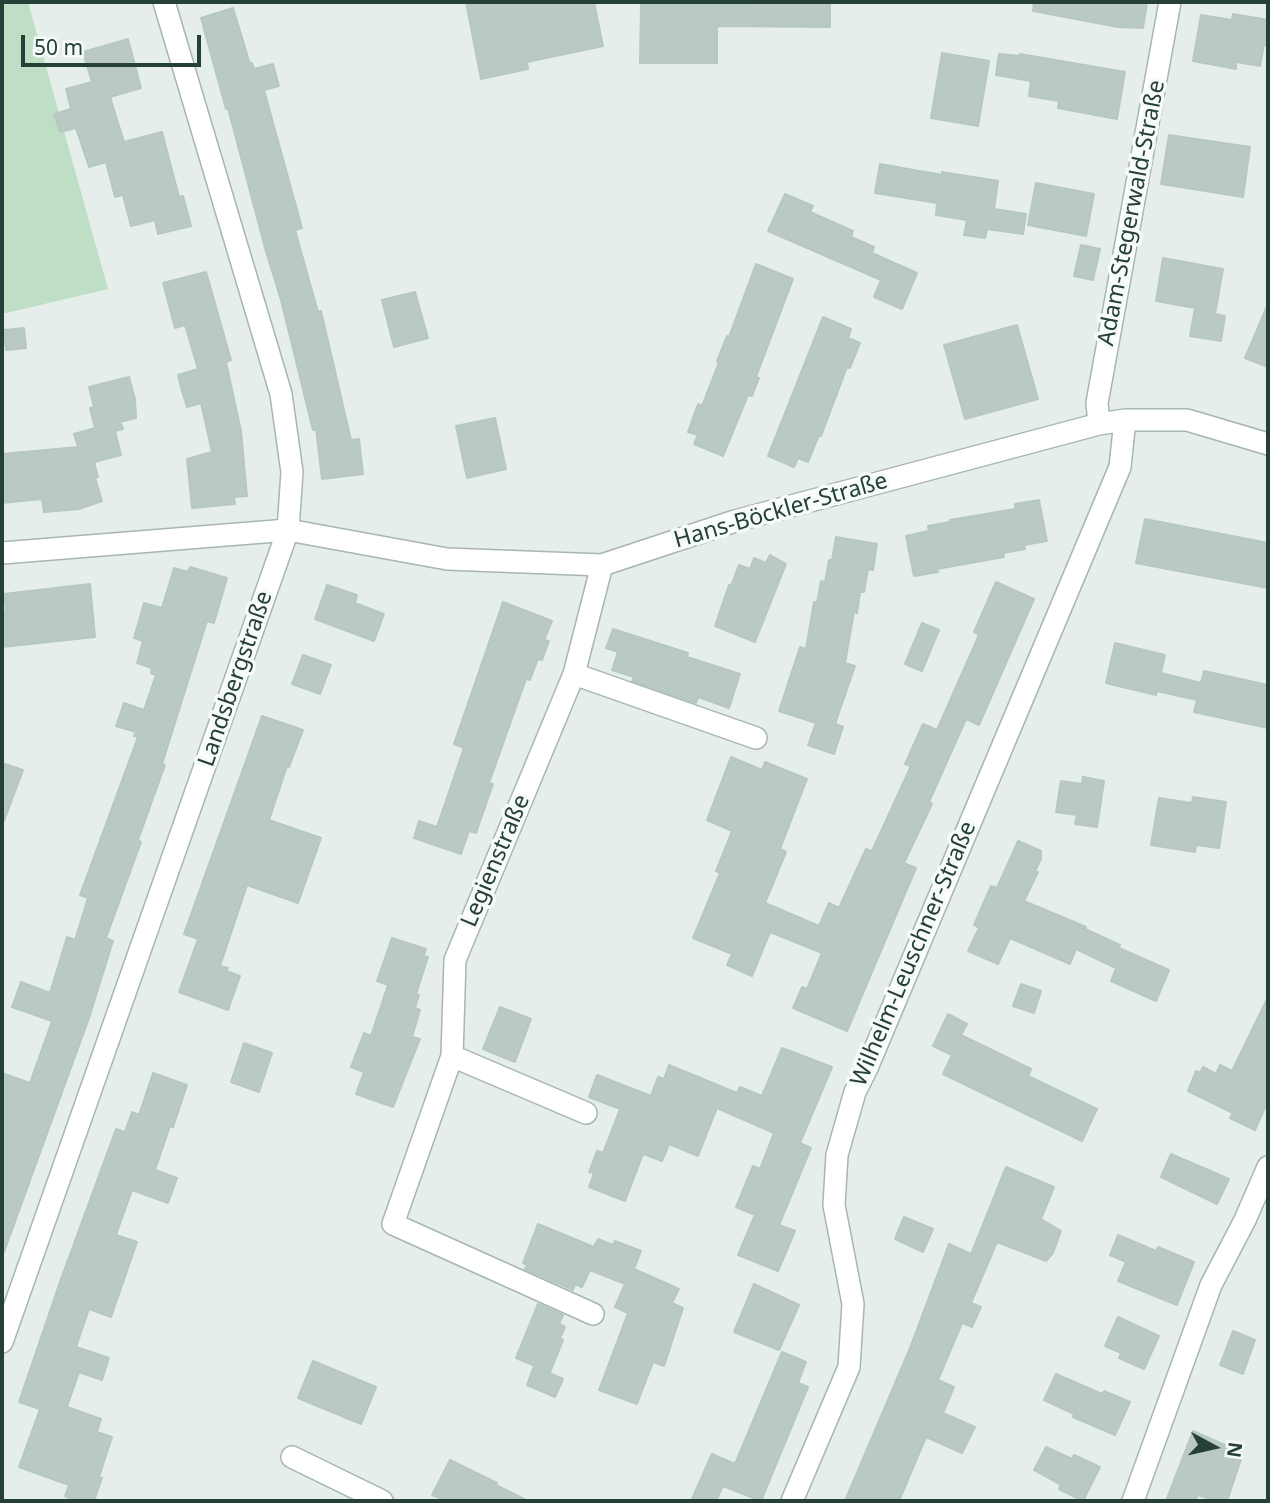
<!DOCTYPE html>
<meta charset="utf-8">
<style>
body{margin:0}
#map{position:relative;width:1270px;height:1503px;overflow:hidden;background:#e5eeea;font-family:"Noto Sans",sans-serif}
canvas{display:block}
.frame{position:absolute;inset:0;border:4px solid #244037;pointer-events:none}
.north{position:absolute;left:1179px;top:1412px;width:70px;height:70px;-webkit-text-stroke:5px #f6faf8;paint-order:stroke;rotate:98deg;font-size:19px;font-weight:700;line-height:28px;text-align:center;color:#244037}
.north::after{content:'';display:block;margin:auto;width:24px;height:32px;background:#244037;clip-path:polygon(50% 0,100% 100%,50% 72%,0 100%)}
.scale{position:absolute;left:21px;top:35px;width:180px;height:32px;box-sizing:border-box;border:4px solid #244037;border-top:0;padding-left:9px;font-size:21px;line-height:24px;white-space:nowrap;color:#244037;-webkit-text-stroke:5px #f6faf8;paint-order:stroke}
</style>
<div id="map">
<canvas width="1270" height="1503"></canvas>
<div class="frame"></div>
<div class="north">N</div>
<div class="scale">50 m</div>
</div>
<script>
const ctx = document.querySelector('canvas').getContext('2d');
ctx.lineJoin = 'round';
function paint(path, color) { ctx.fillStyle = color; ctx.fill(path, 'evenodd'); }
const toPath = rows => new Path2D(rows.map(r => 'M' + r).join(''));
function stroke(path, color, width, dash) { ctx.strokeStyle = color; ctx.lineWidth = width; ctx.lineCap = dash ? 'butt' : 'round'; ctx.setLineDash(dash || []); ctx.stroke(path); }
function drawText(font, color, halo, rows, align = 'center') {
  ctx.font = font + ' "Noto Sans",sans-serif'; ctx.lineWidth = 7; ctx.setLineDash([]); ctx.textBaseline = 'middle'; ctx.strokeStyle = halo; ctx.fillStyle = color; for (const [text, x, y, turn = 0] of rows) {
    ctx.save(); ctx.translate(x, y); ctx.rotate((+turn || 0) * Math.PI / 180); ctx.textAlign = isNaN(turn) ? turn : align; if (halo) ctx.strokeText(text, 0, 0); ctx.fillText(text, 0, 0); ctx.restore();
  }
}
paint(toPath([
 [2,2,28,2,108,289,2,314]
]), '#bedfc6');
const building = toPath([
 [466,2,594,2,603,46,527,62,528,69,481,79,466,2],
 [753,2,830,2,830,27,717,26,717,63,640,63,641,4,753,5,753,2],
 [1034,2,1147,2,1143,28,1118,27,1033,11,1034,2],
 [233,8,250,64,252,63,254,69,273,64,279,86,264,90,302,228,295,230,318,312,321,311,351,440,359,439,363,474,322,479,316,429,313,430,281,300,265,248,228,108,226,109,201,18,233,8],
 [1233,14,1268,20,1268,45,1264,45,1260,66,1236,62,1236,69,1193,61,1201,15,1232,20,1233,14],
 [128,39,141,88,110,97,124,142,162,132,179,197,183,196,191,226,158,234,155,220,131,226,123,195,115,197,106,162,89,167,76,128,60,132,54,114,71,109,66,89,92,82,83,52,128,39],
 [942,53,989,61,978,126,931,118,942,53],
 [999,54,1020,56,1020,54,1125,72,1117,119,1058,108,1059,101,1029,96,1031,81,996,75,999,54],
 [1169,135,1250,147,1243,197,1161,184,1169,135],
 [880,164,942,175,942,172,998,181,994,209,1026,214,1023,234,987,229,985,238,964,235,967,220,936,215,937,203,875,193,880,164],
 [1036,183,1094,194,1086,236,1028,225,1036,183],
 [785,194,813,206,810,212,853,231,851,237,874,247,872,253,917,273,902,309,874,297,881,280,768,231,785,194],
 [1081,245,1100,249,1093,280,1074,276,1081,245],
 [1163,258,1223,269,1215,314,1225,316,1221,341,1190,336,1195,308,1156,301,1163,258],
 [756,264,793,279,756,377,759,378,752,396,748,395,723,456,694,444,698,435,688,432,698,404,702,406,719,362,717,361,727,336,729,337,756,264],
 [206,272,231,360,226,362,241,431,247,496,234,497,235,504,192,508,187,459,212,452,201,403,187,407,182,391,178,375,198,369,185,325,175,328,163,283,206,272],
 [415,292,428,338,394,347,382,300,415,292],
 [1268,304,1268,367,1245,358,1268,304],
 [823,317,851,329,848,338,860,343,850,368,847,367,821,436,819,435,808,462,798,458,794,467,768,456,823,317],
 [1017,325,1038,399,965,419,944,345,1017,325],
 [24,328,26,348,6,350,4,330,24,328],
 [129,377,135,399,136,418,120,422,123,429,115,431,121,455,94,462,98,477,95,478,102,501,79,509,44,512,42,499,2,503,2,454,78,447,74,434,95,428,90,408,94,407,89,387,129,377],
 [495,418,506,469,467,478,456,426,495,418],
 [1039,500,1047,541,1024,545,1025,549,1003,553,1004,557,937,569,938,572,914,576,906,536,929,531,928,526,950,522,950,520,1015,509,1015,504,1039,500],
 [1145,519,1268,543,1268,588,1136,563,1145,519],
 [836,537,877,544,873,570,868,569,864,592,860,592,857,613,854,612,845,663,855,666,835,724,843,727,834,754,808,745,816,723,779,711,800,647,806,649,814,602,817,603,821,581,825,582,829,560,832,560,836,537],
 [770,555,786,564,755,642,715,626,729,585,731,586,739,565,750,569,754,558,766,563,770,555],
 [190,567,227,578,214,623,207,621,162,764,165,765,138,840,141,842,106,938,113,941,89,1018,4,1252,2,1252,2,1073,30,1083,52,1021,12,1007,21,982,50,993,67,937,75,940,88,898,80,895,138,737,134,736,136,732,116,726,124,703,144,710,156,675,151,673,152,668,137,663,143,641,134,638,144,603,162,608,174,568,188,572,190,567],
 [996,582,1034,599,979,725,966,719,929,802,932,804,904,863,916,868,847,1031,793,1008,802,987,807,989,822,953,770,932,752,976,727,965,732,954,693,938,720,873,716,871,732,831,707,820,731,757,762,770,765,762,807,779,780,849,786,852,765,903,819,926,829,903,839,908,866,849,872,851,911,766,905,764,923,724,937,730,979,635,974,632,996,582],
 [90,584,95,637,2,647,2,612,6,612,4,594,90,584],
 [327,585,357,595,355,603,384,614,374,641,315,619,327,585],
 [503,602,552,621,544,640,549,641,542,660,538,659,530,680,526,679,489,783,493,784,476,833,469,831,461,854,414,838,419,821,437,827,464,748,454,744,503,602],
 [922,623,939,630,922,671,905,664,922,623],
 [613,629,688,653,687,657,740,674,729,708,698,697,696,703,632,681,634,677,612,670,618,652,606,648,613,629],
 [1115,643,1165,655,1161,673,1201,683,1204,671,1268,685,1268,728,1194,712,1197,700,1157,691,1156,695,1106,683,1115,643],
 [303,655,331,665,320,694,292,684,303,655],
 [262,716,303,730,289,767,287,766,269,820,321,838,298,903,247,885,220,966,228,968,226,971,240,976,228,1010,179,992,198,939,184,934,262,716],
 [2,763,23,770,4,821,2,821,2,763],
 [1083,777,1104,781,1097,827,1075,824,1077,815,1056,812,1061,781,1082,784,1083,777],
 [1193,797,1226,802,1219,848,1196,845,1195,852,1151,845,1159,798,1192,803,1193,797],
 [1018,841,1041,851,1041,859,1035,871,1038,872,1024,901,1086,927,1085,929,1120,945,1119,948,1169,970,1156,1001,1111,981,1116,968,1076,949,1070,964,1010,938,998,964,968,951,979,928,974,925,991,886,997,888,1018,841],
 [392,938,426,949,424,956,428,957,416,994,419,995,415,1008,420,1010,412,1037,420,1039,393,1107,356,1094,364,1072,351,1067,364,1033,371,1036,388,985,377,981,392,938],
 [1021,984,1041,991,1034,1013,1013,1006,1021,984],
 [1268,997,1268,1101,1255,1130,1230,1118,1233,1113,1188,1091,1196,1071,1200,1073,1203,1067,1216,1074,1220,1065,1232,1071,1268,997],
 [500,1007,531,1019,515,1062,483,1049,500,1007],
 [948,1014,967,1024,961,1035,1031,1069,1028,1076,1097,1109,1082,1141,943,1074,952,1055,933,1046,948,1014],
 [244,1043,272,1053,259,1092,231,1082,244,1043],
 [782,1048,832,1067,800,1143,811,1148,779,1225,795,1231,778,1271,738,1255,755,1215,736,1207,753,1166,760,1169,774,1133,717,1108,698,1156,669,1144,662,1161,643,1154,625,1201,589,1187,594,1173,589,1172,597,1151,603,1153,620,1109,589,1097,597,1075,651,1096,658,1077,664,1079,669,1065,737,1093,740,1087,762,1096,782,1048],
 [153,1073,187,1085,173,1127,170,1126,155,1170,177,1178,168,1203,132,1190,116,1235,137,1242,111,1317,89,1309,76,1347,109,1358,102,1380,79,1372,67,1407,101,1419,97,1432,112,1437,99,1477,102,1478,94,1501,78,1501,65,1496,69,1485,19,1467,40,1409,19,1402,61,1279,116,1129,125,1132,132,1112,139,1115,153,1073],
 [1171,1154,1229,1179,1217,1204,1161,1177,1171,1154],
 [1006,1167,1054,1187,1041,1219,1061,1231,1053,1253,1046,1261,997,1242,971,1303,981,1307,976,1318,972,1327,962,1323,938,1380,954,1387,943,1413,975,1427,962,1453,926,1437,899,1501,845,1501,910,1348,949,1244,971,1254,1006,1167],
 [904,1217,933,1229,923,1252,895,1239,904,1217],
 [538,1224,594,1247,598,1239,613,1245,615,1241,641,1251,634,1269,679,1289,672,1303,683,1308,664,1366,653,1362,637,1404,599,1390,628,1313,615,1307,625,1284,590,1270,582,1287,575,1284,573,1290,525,1269,527,1265,523,1263,538,1224],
 [1118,1235,1156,1251,1158,1247,1194,1262,1177,1305,1118,1281,1126,1262,1110,1255,1118,1235],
 [754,1284,799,1305,779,1350,734,1332,754,1284],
 [538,1304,563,1315,559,1324,565,1327,560,1338,563,1340,550,1372,516,1358,538,1304],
 [1118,1317,1159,1336,1144,1369,1119,1358,1121,1353,1105,1346,1118,1317],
 [1233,1331,1255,1340,1243,1374,1220,1365,1233,1331],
 [782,1352,806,1362,798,1383,808,1387,761,1501,723,1486,716,1501,691,1501,712,1454,735,1464,782,1352],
 [313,1361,376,1387,361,1424,298,1398,313,1361],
 [534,1366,563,1379,555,1397,527,1385,534,1366],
 [1056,1374,1102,1394,1104,1391,1130,1402,1115,1435,1073,1417,1074,1414,1044,1400,1056,1374],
 [1193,1431,1243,1453,1227,1501,1216,1501,1198,1495,1195,1501,1166,1501,1193,1431],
 [1046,1447,1072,1459,1074,1455,1100,1467,1083,1501,1059,1489,1061,1485,1034,1470,1046,1447],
 [450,1460,497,1483,496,1485,528,1501,446,1501,432,1495,450,1460]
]);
paint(building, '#bac9c2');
stroke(building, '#b7c8c0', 2);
const minor = toPath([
 [1099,424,1097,403,1170,2],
 [2,553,288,530,447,559,602,565,735,521,1099,424,1125,420,1187,420,1268,444],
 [574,674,756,738],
 [452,1056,586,1113],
 [593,1314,393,1224,452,1056,455,960,574,674,602,565],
 [2,1342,288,530,292,472,281,394,164,2],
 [292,1457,382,1501],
 [792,1501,849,1367,853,1304,834,1205,837,1155,855,1092,867,1068,1120,467,1125,420],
 [1133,1501,1211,1285,1245,1220,1268,1167]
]);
stroke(minor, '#a7b6b1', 24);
stroke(minor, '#fff', 21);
drawText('23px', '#244037', '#f6faf8', [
 ["Adam-Stegerwald-Straße",1132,213,-79],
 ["Hans-Böckler-Straße",781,511,-16],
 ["Landsbergstraße",236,679,-71],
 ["Legienstraße",496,861,-67],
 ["Wilhelm-Leuschner-Straße",914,954,-67]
]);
</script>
